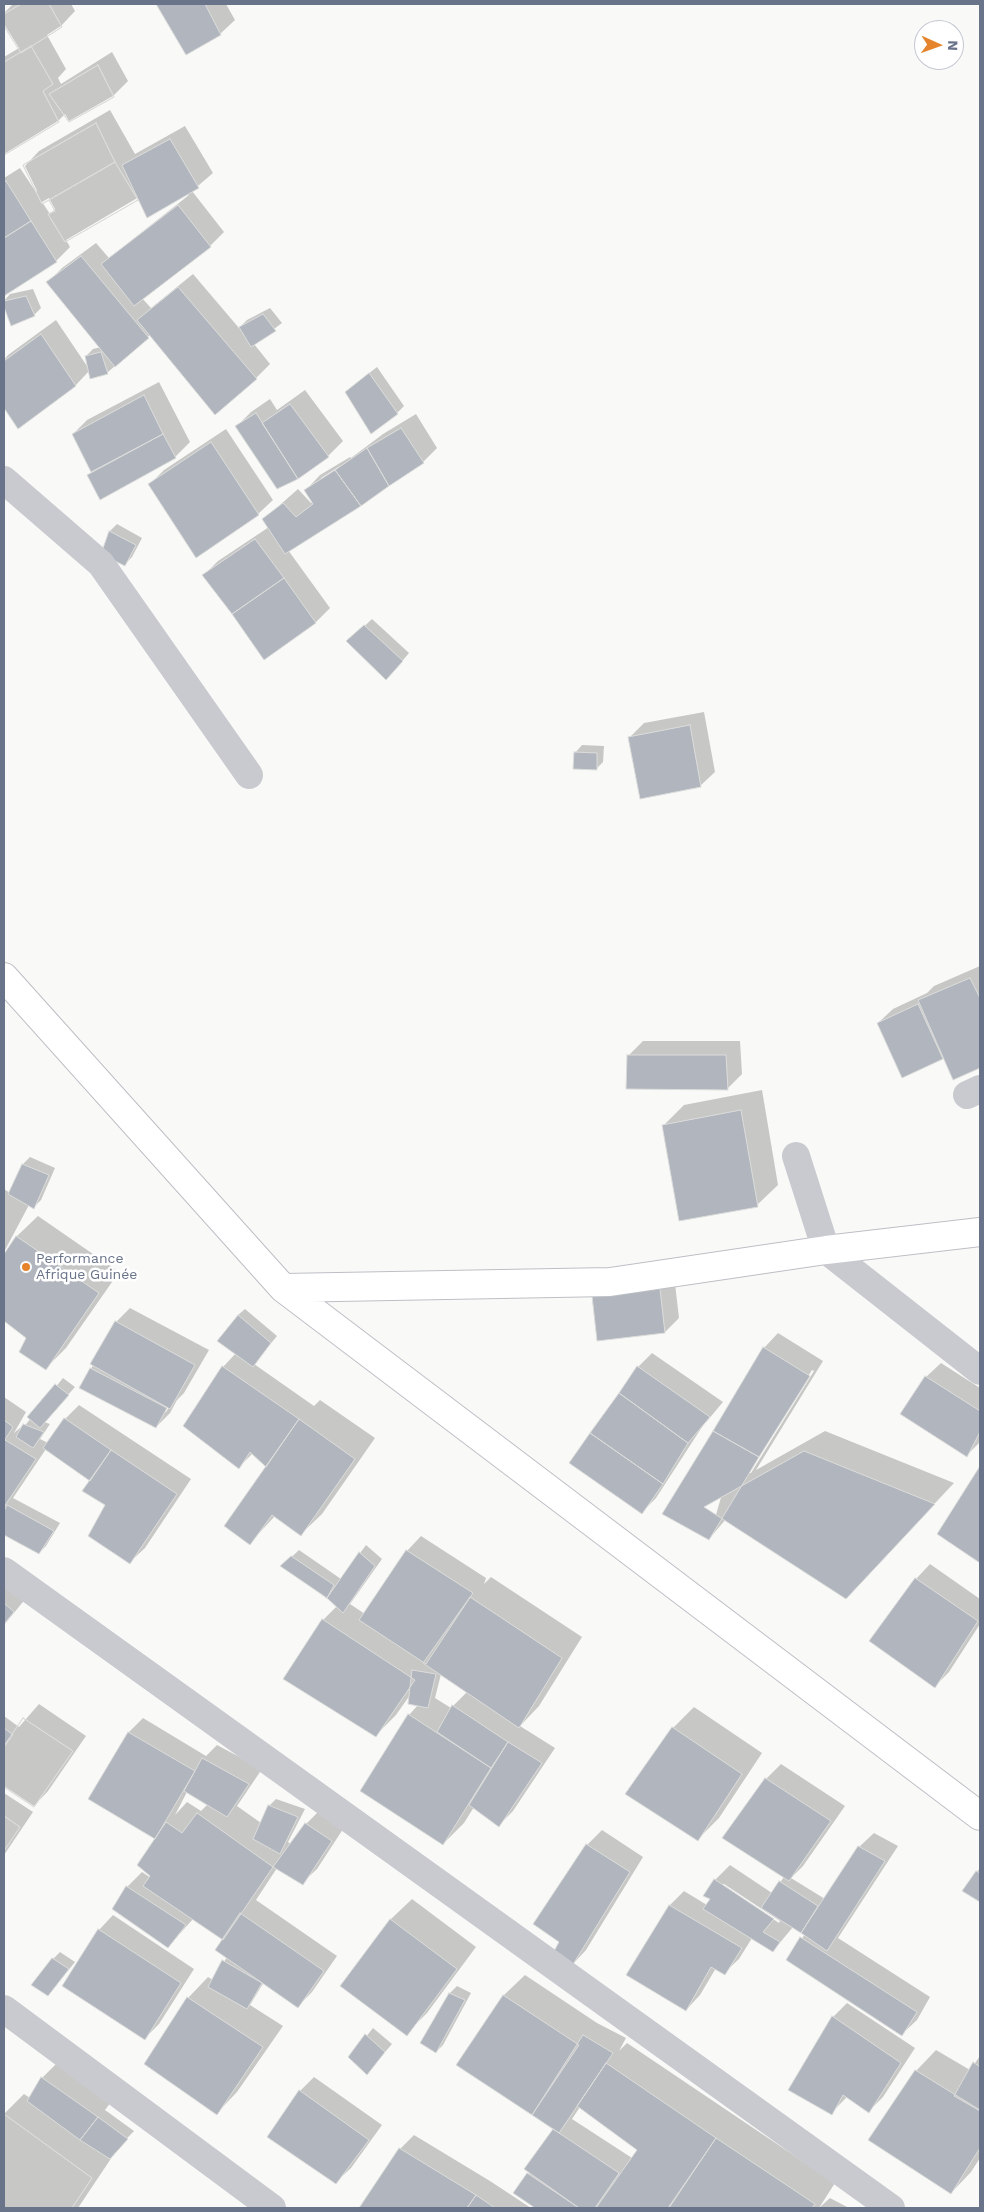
<!DOCTYPE html>
<meta charset="utf-8">
<style>
body{margin:0}
#map{position:relative;width:984px;height:2212px;overflow:hidden;background:#f9faf8;font-family:"Work Sans",sans-serif}
canvas{display:block}
.frame{position:absolute;inset:0;border:5px solid #697389;pointer-events:none}
.north{position:absolute;left:914px;top:20px;width:50px;height:50px;box-sizing:border-box;background:#fff;border:1px solid #c3c7d0;border-radius:50%;rotate:92deg;font-size:14px;font-weight:700;line-height:20px;text-align:center;color:#697389}
.north::after{content:'';display:block;margin:auto;width:18px;height:22px;background:#e5842d;clip-path:polygon(50% 0,100% 100%,50% 72%,0 100%)}
</style>
<div id="map">
<canvas width="984" height="2212"></canvas>
<div class="frame"></div>
<div class="north">N</div>
</div>
<script>
const ctx = document.querySelector('canvas').getContext('2d');
ctx.lineJoin = 'round';
function paint(path, color) { ctx.fillStyle = color; ctx.fill(path, 'evenodd'); }
const toPath = rows => new Path2D(rows.map(r => 'M' + r).join(''));
function stroke(path, color, width, dash) { ctx.strokeStyle = color; ctx.lineWidth = width; ctx.lineCap = dash ? 'butt' : 'round'; ctx.setLineDash(dash || []); ctx.stroke(path); }
function drawText(font, color, halo, rows, align = 'center') {
  ctx.font = font + ' "Work Sans",sans-serif'; ctx.lineWidth = 5; ctx.setLineDash([]); ctx.textBaseline = 'middle'; ctx.strokeStyle = halo; ctx.fillStyle = color; for (const [text, x, y, turn = 0] of rows) {
    ctx.save(); ctx.translate(x, y); ctx.rotate((+turn || 0) * Math.PI / 180); ctx.textAlign = isNaN(turn) ? turn : align; if (halo) ctx.strokeText(text, 0, 0); ctx.fillText(text, 0, 0); ctx.restore();
  }
}
paint(toPath([
 [13,4,71,4,75,11,61,26,47,35,66,69,58,78,61,84,112,52,128,81,113,96,69,121,65,114,58,121,4,154,4,57,19,48,4,24,4,13],
 [157,4,226,4,235,20,220,34,187,53],
 [110,110,135,154,185,126,213,173,192,191,224,232,210,246,142,298,151,308,193,274,239,328,247,320,270,308,282,323,254,344,270,364,256,378,150,335,107,373,89,371,76,385,18,427,4,406,4,360,8,355,56,320,89,369,86,356,93,349,101,347,48,282,62,268,96,243,109,258,189,195,139,197,66,240,70,247,56,261,4,295,4,178,20,168,36,192,37,191,25,166,39,151],
 [49,198,55,209,50,214,42,202],
 [33,289,41,308,34,315,12,324,4,301,10,294],
 [377,367,404,406,397,413,354,385],
 [159,382,190,442,175,457,101,498,88,475,92,472,73,434,87,420],
 [305,390,343,441,328,456,297,478,237,426,251,412,270,399,277,410],
 [416,414,437,448,423,462,288,550,330,608,316,622,265,658,204,575,218,561,269,527,264,519,298,489,311,503,313,502,306,490,320,475,350,457,351,458,383,434],
 [340,466,341,468,321,481,321,478],
 [226,429,273,500,258,514,150,484,164,470],
 [117,524,142,538,132,557,125,564,103,554,110,531],
 [372,619,409,653,393,672,355,635],
 [704,712,715,772,700,786,630,737,644,723],
 [582,745,604,746,603,762,596,769,575,753],
 [980,966,980,1067,953,1078,944,1058,902,1077,878,1023,893,1009,927,993,934,986],
 [643,1041,740,1041,742,1074,728,1088,629,1055],
 [762,1090,778,1185,757,1205,664,1125,684,1105],
 [30,1157,55,1168,41,1200,34,1207,29,1205,4,1252,4,1189,10,1193,23,1164],
 [38,1216,119,1272,66,1348,46,1368,28,1338,4,1320,4,1256,17,1236],
 [674,1275,679,1318,665,1332,593,1297],
 [130,1308,209,1350,184,1393,177,1400,170,1413,156,1427,91,1369,116,1322],
 [169,1402,171,1404,166,1412,163,1412],
 [245,1309,277,1336,254,1364,314,1406,320,1400,375,1438,322,1514,301,1534,275,1516,250,1543,268,1466,253,1453,239,1467,185,1425,223,1367,236,1353,238,1315],
 [778,1333,823,1361,756,1470,825,1431,954,1483,846,1598,726,1519,709,1539,764,1348],
 [812,1370,814,1371,751,1473,748,1473],
 [652,1353,723,1402,702,1427,656,1498,642,1512,638,1367],
 [941,1363,980,1388,980,1442,967,1455,926,1377],
 [63,1378,75,1387,44,1422,50,1424,40,1439,48,1443,65,1419,79,1405,191,1479,145,1548,130,1562,107,1505,91,1480,46,1449,13,1498,60,1523,46,1546,39,1553,4,1533,4,1513,8,1507,4,1509,4,1397,26,1412,14,1433,21,1427,23,1428],
 [980,1468,980,1561,938,1534],
 [421,1536,486,1578,484,1584,491,1577,582,1637,539,1706,520,1726,555,1748,513,1811,499,1825,474,1807,464,1823,443,1844,409,1715,418,1705,410,1695,396,1715,376,1735,323,1620,337,1606,282,1566,299,1550,341,1579,366,1545,382,1559,350,1604,365,1614,407,1551],
 [441,1674,467,1692,451,1708,435,1698],
 [930,1564,980,1599,980,1624,949,1672,934,1687,870,1641,916,1579],
 [4,1576,27,1597,4,1625],
 [39,1704,86,1736,48,1791,34,1806,4,1786,4,1716,19,1727],
 [694,1707,762,1753,719,1818,698,1839,673,1728],
 [143,1718,206,1756,217,1745,262,1769,237,1806,261,1823,269,1806,276,1799,305,1809,288,1842,291,1844,306,1824,320,1810,345,1826,317,1869,302,1883,277,1868,256,1900,337,1956,312,1992,298,2006,264,1982,250,2005,283,2026,237,2092,217,2113,188,1998,208,1977,213,1980,227,1957,224,1940,193,1919,168,1947,114,1908,127,1887,142,1872,151,1878,159,1834,90,1799,129,1732],
 [187,1792,208,1804,201,1811,187,1802,175,1815],
 [781,1764,845,1806,803,1866,791,1878,825,1899,859,1847,874,1833,898,1846,838,1938,930,1997,917,2020,902,2034,788,1959,805,1934,793,1927,773,1951,752,1938,739,1959,724,1973,716,1968,700,1995,686,2010,628,1974,670,1905,684,1891,707,1905,712,1899,705,1895,715,1880,730,1865,772,1893,784,1877,724,1837,766,1779],
 [724,1884,780,1921,779,1923,722,1885],
 [4,1793,33,1812,4,1855],
 [602,1830,643,1857,586,1950,572,1965,561,1941,534,1923,587,1845],
 [980,1868,980,1901,963,1890],
 [412,1899,476,1947,427,2013,406,2034,342,1985,391,1919],
 [113,1915,194,1969,159,2024,145,2038,99,1930],
 [60,1952,75,1962,55,1987,53,1959],
 [525,1975,597,2023,626,2038,619,2051,627,2043,835,2183,819,2208,537,2208,515,2193,530,2172,555,2129,458,2065,504,1995],
 [580,2107,638,2149,632,2158,572,2119],
 [457,1986,471,1993,443,2045,436,2052,450,1993],
 [847,2003,915,2048,883,2097,869,2111,847,2097,831,2113,833,2017],
 [373,2028,392,2044,367,2073,350,2057],
 [936,2050,970,2070,980,2056,980,2158,971,2172,951,2193,916,2071],
 [56,2064,111,2102,105,2110,134,2131,110,2156,112,2157,78,2208,4,2208,4,2114,24,2094,30,2098,42,2078],
 [314,2077,382,2125,351,2168,336,2182,268,2136,300,2091],
 [414,2135,490,2181,531,2208,361,2208,400,2149],
 [830,2198,849,2208,819,2208]
]), '#0003');
const building = toPath([
 [21,4,49,4,62,27,21,53,4,26,4,14,21,4],
 [21,4,49,4,62,27,21,53,4,26,4,14,21,4],
 [156,4,205,4,221,35,186,55,156,4],
 [31,46,53,84,43,91,59,122,4,155,4,62,31,46],
 [31,46,53,84,43,91,59,122,4,155,4,62,31,46],
 [98,65,114,97,69,122,49,94,98,65],
 [98,65,114,97,69,122,49,94,98,65],
 [96,123,115,162,42,204,23,165,96,123],
 [96,123,115,162,42,204,23,165,96,123],
 [170,139,199,188,147,218,122,165,170,139],
 [115,162,138,200,65,242,48,214,55,211,49,200,115,162],
 [115,162,138,200,65,242,48,214,55,211,49,200,115,162],
 [6,181,31,221,4,238,4,183,6,181],
 [178,205,211,247,134,306,101,264,178,205],
 [31,221,57,262,4,296,4,238,31,221],
 [81,256,149,338,115,367,46,282,81,256],
 [178,287,257,379,215,415,137,320,178,287],
 [26,296,35,316,11,326,4,307,4,301,26,296],
 [263,314,276,331,251,347,239,327,263,314],
 [41,334,76,386,18,429,4,408,4,361,41,334],
 [101,352,108,374,90,379,85,356,101,352],
 [369,373,398,414,371,434,345,392,369,373],
 [144,395,163,434,91,472,72,434,144,395],
 [290,404,329,457,298,479,262,423,290,404],
 [256,413,298,479,277,489,235,426,256,413],
 [401,428,424,463,389,486,367,448,401,428],
 [163,434,176,458,100,500,87,475,163,434],
 [211,442,259,515,196,558,148,484,211,442],
 [367,448,389,486,361,506,335,470,367,448],
 [335,470,361,506,285,554,262,519,283,503,296,517,313,504,304,490,335,470],
 [109,531,136,545,125,566,101,554,109,531],
 [255,539,284,578,232,614,202,575,255,539],
 [284,578,316,623,264,660,232,614,284,578],
 [364,625,403,661,386,680,346,641,364,625],
 [690,725,701,787,640,799,628,737,690,725],
 [574,752,597,753,597,770,573,769,574,752],
 [970,978,980,998,980,1068,953,1080,918,1000,970,978],
 [918,1004,943,1059,902,1078,877,1023,918,1004],
 [627,1055,726,1055,728,1090,626,1089,627,1055],
 [741,1110,758,1207,679,1221,662,1125,741,1110],
 [22,1164,49,1175,34,1209,8,1194,22,1164],
 [16,1236,99,1293,46,1370,19,1352,26,1338,4,1321,4,1254,16,1236],
 [660,1289,665,1333,597,1341,592,1296,660,1289],
 [238,1315,271,1343,253,1367,217,1341,238,1315],
 [115,1321,195,1365,170,1409,90,1364,115,1321],
 [763,1347,810,1376,759,1457,713,1431,763,1347],
 [222,1366,299,1419,266,1467,250,1452,239,1469,183,1426,222,1366],
 [637,1366,710,1417,688,1443,619,1393,637,1366],
 [90,1368,167,1408,156,1428,79,1388,90,1368],
 [925,1376,980,1411,980,1432,967,1457,900,1414,925,1376],
 [55,1384,69,1395,40,1428,27,1417,55,1384],
 [619,1393,688,1443,663,1484,590,1433,619,1393],
 [64,1418,111,1450,90,1481,43,1448,64,1418],
 [299,1419,355,1459,301,1536,272,1515,250,1545,224,1526,299,1419],
 [4,1420,13,1427,4,1441,4,1420],
 [23,1424,44,1432,33,1448,16,1437,23,1424],
 [713,1431,759,1457,709,1540,662,1514,713,1431],
 [590,1433,663,1484,642,1514,569,1463,590,1433],
 [5,1440,36,1459,4,1507,4,1443,5,1440],
 [111,1450,177,1494,130,1564,88,1536,105,1505,82,1491,111,1450],
 [804,1451,935,1504,846,1599,704,1507,804,1451],
 [980,1466,980,1563,937,1534,980,1466],
 [7,1505,54,1531,39,1554,4,1535,4,1511,7,1505],
 [406,1550,473,1593,426,1664,359,1620,406,1550],
 [359,1552,375,1566,343,1613,327,1598,359,1552],
 [291,1556,334,1585,327,1598,280,1566,291,1556],
 [915,1578,978,1621,935,1688,869,1641,915,1578],
 [470,1597,562,1658,519,1728,423,1663,470,1597],
 [4,1603,14,1612,4,1624,4,1603],
 [322,1619,415,1680,376,1737,283,1679,322,1619],
 [412,1670,436,1674,428,1708,408,1704,412,1670],
 [452,1705,508,1742,491,1768,437,1732,452,1705],
 [408,1714,491,1768,443,1845,360,1791,408,1714],
 [23,1718,73,1751,34,1807,4,1787,4,1746,23,1718],
 [23,1718,73,1751,34,1807,4,1787,4,1746,23,1718],
 [672,1727,742,1774,698,1841,625,1794,672,1727],
 [4,1728,13,1735,4,1747,4,1728],
 [128,1732,195,1771,155,1839,88,1799,128,1732],
 [508,1742,542,1763,499,1827,469,1805,508,1742],
 [202,1758,249,1784,227,1817,184,1791,202,1758],
 [765,1778,831,1821,789,1881,722,1838,765,1778],
 [268,1805,298,1817,280,1854,253,1839,268,1805],
 [197,1813,273,1867,223,1940,143,1886,150,1876,137,1865,166,1822,182,1833,197,1813],
 [4,1816,20,1827,4,1851,4,1816],
 [4,1816,20,1827,4,1851,4,1816],
 [305,1823,332,1841,303,1885,273,1867,305,1823],
 [586,1844,630,1872,572,1966,552,1955,559,1942,533,1924,586,1844],
 [858,1846,885,1861,827,1951,801,1933,858,1846],
 [976,1871,980,1873,980,1902,962,1891,976,1871],
 [714,1879,774,1919,763,1932,780,1942,773,1952,703,1909,710,1899,703,1896,714,1879],
 [779,1881,818,1906,801,1933,761,1908,779,1881],
 [126,1886,186,1925,168,1948,112,1909,126,1886],
 [669,1905,742,1948,725,1975,711,1967,686,2011,626,1975,669,1905],
 [240,1913,324,1971,298,2008,215,1950,240,1913],
 [390,1919,457,1969,407,2036,340,1986,390,1919],
 [98,1929,181,1983,145,2040,62,1986,98,1929],
 [800,1937,917,2012,902,2036,786,1960,800,1937],
 [52,1958,69,1969,48,1996,31,1985,52,1958],
 [222,1960,262,1983,247,2009,208,1987,222,1960],
 [449,1993,465,2000,436,2053,420,2043,449,1993],
 [503,1995,579,2045,532,2115,456,2065,503,1995],
 [187,1997,263,2047,217,2115,144,2064,187,1997],
 [832,2016,901,2063,869,2113,843,2095,832,2115,788,2090,832,2016],
 [365,2034,385,2052,367,2075,348,2057,365,2034],
 [583,2035,613,2053,559,2133,532,2115,583,2035],
 [973,2062,980,2067,980,2111,954,2096,973,2062],
 [606,2063,716,2138,668,2208,596,2208,637,2150,577,2106,606,2063],
 [915,2070,980,2110,980,2148,951,2194,868,2140,915,2070],
 [41,2077,98,2117,80,2140,27,2101,41,2077],
 [299,2090,369,2140,336,2184,267,2137,299,2090],
 [4,2114,92,2178,72,2208,4,2208,4,2114],
 [4,2114,92,2178,72,2208,4,2208,4,2114],
 [98,2117,128,2139,110,2159,80,2140,98,2117],
 [553,2129,619,2173,595,2208,579,2208,524,2169,553,2129],
 [716,2138,815,2204,812,2208,669,2208,716,2138],
 [399,2148,476,2195,467,2208,359,2208,399,2148],
 [527,2173,579,2208,535,2208,513,2193,527,2173],
 [476,2195,495,2208,467,2208,476,2195]
]);
paint(building, '#b0b5be');
stroke(building, '#dbdcda', 1);
const secondary = toPath([
 [4,977,283,1288,980,1816],
 [283,1288,610,1282,826,1250,980,1232]
]);
stroke(secondary, '#bdbfc5', 30);
stroke(toPath([
 [4,480,101,564,249,775],
 [967,1095,980,1089],
 [796,1156,826,1250,980,1371],
 [4,1571,891,2208],
 [4,2009,272,2208]
]), '#c8cacf', 28);
stroke(secondary, '#fff', 28);
for (const [x, y, r, color] of [
 [26,1267,5,"#e5842d"]
]) { const dot = new Path2D(); dot.arc(x, y, r, 0, 2 * Math.PI); ctx.fillStyle = color; ctx.fill(dot); stroke(dot, '#fff', 2); }
drawText('14px', '#697389', '#fff', [
 ["Performance",36,1259],
 ["Afrique Guinée",36,1275]
], 'left');
</script>
